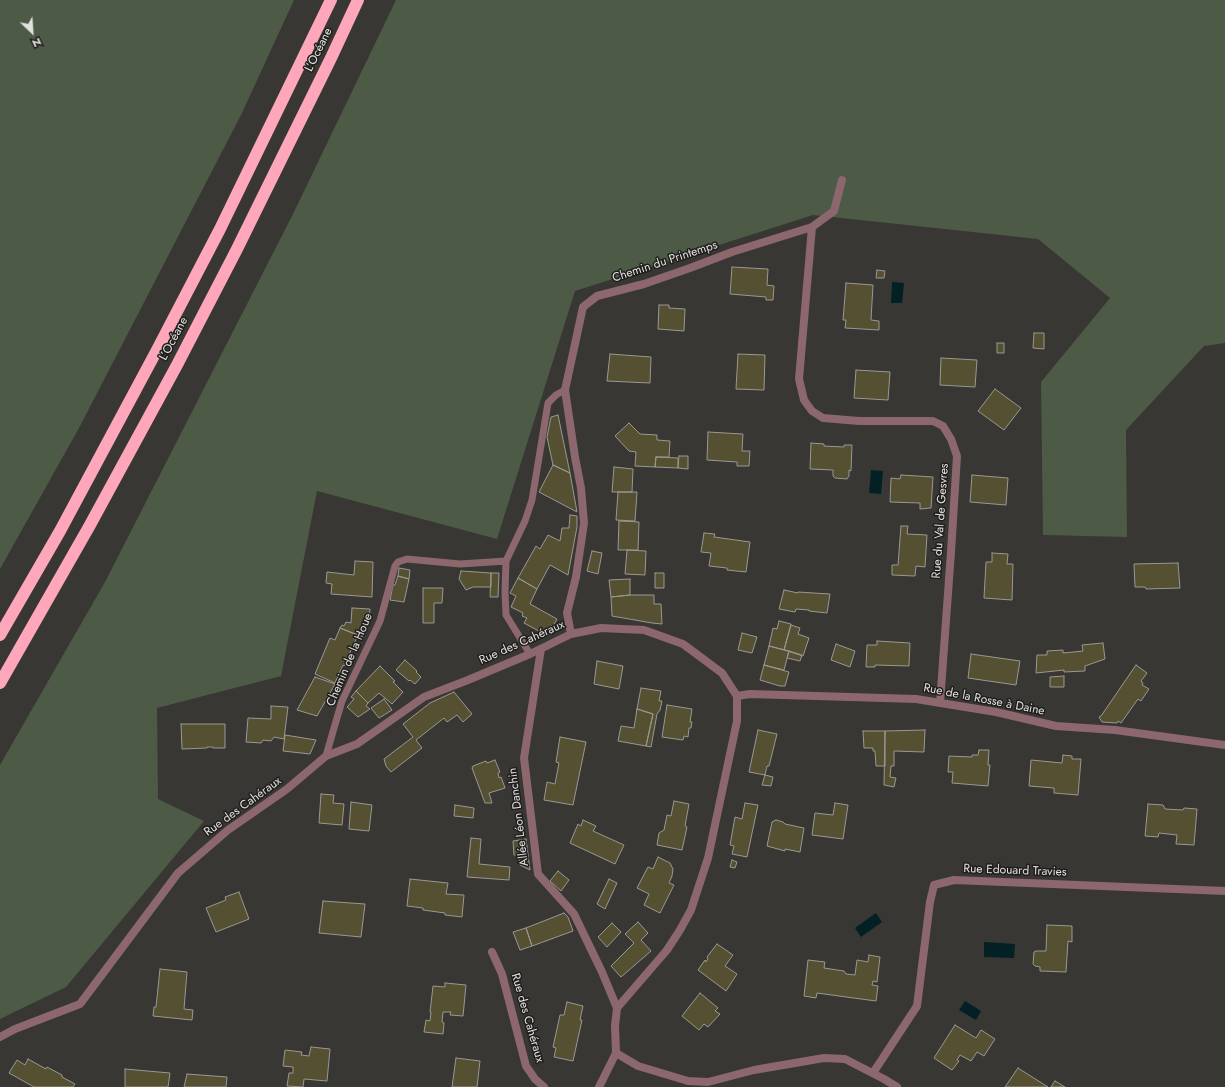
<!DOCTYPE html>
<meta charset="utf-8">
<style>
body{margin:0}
#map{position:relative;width:1225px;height:1087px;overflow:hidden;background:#383733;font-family:Jost,sans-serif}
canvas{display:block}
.north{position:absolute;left:12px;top:12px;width:40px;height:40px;-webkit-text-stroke:3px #1f1e1c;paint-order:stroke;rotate:155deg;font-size:11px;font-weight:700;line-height:16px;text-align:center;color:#e2e1df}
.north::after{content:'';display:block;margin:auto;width:14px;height:18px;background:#e2e1df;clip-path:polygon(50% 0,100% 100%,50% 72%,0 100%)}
</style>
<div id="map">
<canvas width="1225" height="1087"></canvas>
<div class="north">N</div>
</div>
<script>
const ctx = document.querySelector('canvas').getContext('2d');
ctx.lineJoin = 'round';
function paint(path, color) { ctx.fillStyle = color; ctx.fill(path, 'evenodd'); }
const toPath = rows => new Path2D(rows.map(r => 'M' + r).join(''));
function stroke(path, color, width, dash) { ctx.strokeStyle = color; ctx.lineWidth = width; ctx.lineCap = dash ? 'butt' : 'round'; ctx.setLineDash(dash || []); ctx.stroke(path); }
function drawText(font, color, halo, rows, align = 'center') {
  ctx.font = font + ' Jost,sans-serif'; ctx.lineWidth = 3; ctx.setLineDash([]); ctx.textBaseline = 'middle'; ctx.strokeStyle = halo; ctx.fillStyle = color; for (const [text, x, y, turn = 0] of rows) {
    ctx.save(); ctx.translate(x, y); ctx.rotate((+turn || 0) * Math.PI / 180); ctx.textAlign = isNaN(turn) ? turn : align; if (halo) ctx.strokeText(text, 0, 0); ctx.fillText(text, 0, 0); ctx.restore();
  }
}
paint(toPath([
 [0,0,294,0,241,115,79,428,0,569],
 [396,0,1225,0,1225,343,1204,346,1126,430,1127,537,1043,535,1041,382,1110,298,1038,239,813,215,575,291,497,539,317,491,281,676,157,708,158,799,204,821,66,987,0,1019,0,765,105,582,293,214]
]), '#4d5a45');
paint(toPath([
 [892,282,904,283,902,303,891,303],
 [871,470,883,471,881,494,869,493],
 [876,913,882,922,861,937,855,928],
 [984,942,1015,944,1014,958,984,957],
 [965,1001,981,1011,976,1020,959,1010]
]), '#032025');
const building = toPath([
 [732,267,768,269,767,285,774,286,773,300,766,300,766,297,730,294,732,267],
 [877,270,885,271,884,278,876,278,877,270],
 [846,283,873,285,871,320,879,321,879,330,845,328,846,320,843,320,846,283],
 [659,305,669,305,669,308,685,309,684,331,658,329,659,305],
 [1034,333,1044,333,1044,349,1033,348,1034,333],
 [997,343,1004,343,1004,353,997,353,997,343],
 [610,354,651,357,650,383,607,381,610,354],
 [738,354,765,355,764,390,736,389,738,354],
 [941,358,977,360,975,387,940,385,941,358],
 [856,370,890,372,888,400,854,398,856,370],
 [995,389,1021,408,1004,430,978,411,995,389],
 [558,415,570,473,553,465,547,437,551,417,558,415],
 [629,423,640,434,657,435,657,440,670,441,669,457,656,457,655,467,635,466,636,452,629,451,615,436,629,423],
 [708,432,743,434,742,451,750,451,749,466,737,466,737,462,707,460,708,432],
 [811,443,824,444,824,446,844,447,844,445,852,445,851,471,849,470,849,476,847,479,835,478,833,476,833,470,810,469,811,443],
 [679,456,688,456,688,469,678,468,679,456],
 [656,457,678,458,678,468,655,467,656,457],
 [553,465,570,473,577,512,539,492,553,465],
 [614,467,633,469,632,492,612,492,614,467],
 [901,475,933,477,931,508,920,509,920,503,890,502,891,478,900,479,901,475],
 [972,475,1008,478,1006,505,970,502,972,475],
 [618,492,637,492,635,521,616,520,618,492],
 [570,515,577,516,577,527,568,575,550,565,537,589,518,578,536,546,540,549,548,535,560,541,562,528,569,528,570,515],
 [619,521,639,522,638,550,618,550,619,521],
 [901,526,908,526,907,534,927,535,925,567,916,566,915,576,892,575,892,565,898,565,901,526],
 [704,533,715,534,714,537,750,542,746,572,727,570,727,568,709,566,711,553,701,552,704,533],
 [627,550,646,551,645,575,625,574,627,550],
 [592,551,602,553,598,574,587,571,592,551],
 [992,553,1008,554,1007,564,1013,564,1012,600,984,598,986,562,992,562,992,553],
 [355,561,373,562,372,597,331,594,332,584,326,583,327,572,354,575,355,561],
 [1178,563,1180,588,1146,589,1145,587,1135,587,1134,564,1178,563],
 [399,568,410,570,409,579,398,576,399,568],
 [461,571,491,573,491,587,473,587,466,590,459,579,461,571],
 [491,573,499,573,498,597,490,597,491,573],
 [655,573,664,573,664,588,655,588,655,573],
 [398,576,409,579,404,602,390,600,393,585,395,585,398,576],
 [518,578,537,589,530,604,557,619,548,636,524,623,527,618,522,616,523,613,511,607,516,596,510,593,518,578],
 [630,579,630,595,611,597,609,580,630,579],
 [423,588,443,588,442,603,434,603,434,623,423,623,423,588],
 [784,590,798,593,798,592,830,594,827,613,809,611,809,610,796,609,795,612,779,609,784,590],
 [630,595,654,595,654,604,661,604,662,624,652,623,612,616,611,597,630,595],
 [352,608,370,609,369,624,367,624,362,637,340,628,342,625,344,626,346,622,351,623,352,608],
 [779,621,791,624,784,650,769,646,773,628,777,629,779,621],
 [791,625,800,628,798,634,809,638,803,656,784,650,791,625],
 [340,628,358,635,344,666,343,665,335,683,315,674,330,638,335,640,340,628],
 [742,633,757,637,752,653,738,650,742,633],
 [877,641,910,643,909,666,875,665,875,667,866,667,867,645,877,645,877,641],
 [1103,643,1105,659,1085,666,1085,671,1064,672,1064,670,1036,673,1037,655,1047,655,1047,651,1063,650,1063,653,1083,651,1082,645,1103,643],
 [836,644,855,651,850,667,831,660,836,644],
 [769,646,789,651,784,670,764,665,769,646],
 [789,651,802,655,800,661,787,658,789,651],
 [971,654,1020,661,1016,685,968,678,971,654],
 [405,660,417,671,416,672,421,677,415,684,410,680,409,681,396,670,405,660],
 [597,661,623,666,619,689,594,684,597,661],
 [764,665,789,672,785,686,780,686,760,680,764,665],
 [1136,665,1147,673,1141,681,1143,683,1142,685,1149,689,1141,701,1138,699,1121,723,1118,721,1117,723,1102,722,1099,717,1101,716,1136,665],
 [380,666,395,681,393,682,403,692,392,704,379,693,368,703,356,691,380,666],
 [1064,676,1064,687,1050,687,1050,677,1064,676],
 [315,677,335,684,317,716,297,710,315,677],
 [641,688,661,691,659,701,662,701,660,710,657,714,651,747,646,746,653,714,637,709,641,688],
 [356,691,368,703,366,706,370,709,358,717,347,707,354,699,351,697,356,691],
 [454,692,472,714,463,722,457,715,447,722,444,718,416,740,422,748,391,772,386,766,384,759,413,737,403,724,430,703,454,692],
 [384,699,392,710,379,718,371,708,384,699],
 [667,705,692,709,690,722,692,722,691,728,689,728,688,737,684,736,683,740,662,737,667,705],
 [271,706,288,707,284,739,274,737,271,741,263,740,261,743,246,742,248,718,271,719,271,706],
 [637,709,653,714,646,746,618,741,621,726,634,728,637,709],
 [181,724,225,724,225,748,213,748,213,747,207,747,207,748,182,749,181,724],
 [758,730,777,734,769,766,767,766,765,775,749,772,758,730],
 [925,730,924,752,894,751,894,766,891,766,890,777,896,778,894,787,884,785,885,731,925,730],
 [863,731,885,731,885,766,876,766,875,751,873,751,873,748,864,748,863,731],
 [285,735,316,740,310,754,283,751,285,735],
 [560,737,586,742,573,805,544,800,547,782,555,784,559,763,556,762,560,737],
 [979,750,989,750,988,765,990,765,988,786,952,783,953,772,948,772,949,756,972,757,972,755,978,755,979,750],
 [1063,755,1072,756,1072,759,1081,759,1078,795,1054,793,1054,788,1029,786,1031,760,1062,763,1063,755],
 [495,760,500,772,498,773,499,778,501,777,505,788,489,793,492,803,485,803,472,768,473,766,486,761,487,763,495,760],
 [765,775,773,777,771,786,762,785,765,775],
 [321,794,334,795,333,803,344,804,342,825,319,823,321,794],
 [674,801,689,804,685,826,687,827,682,850,657,845,659,833,664,830,667,815,671,816,674,801],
 [351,802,372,805,369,831,349,829,351,802],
 [745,803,758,805,747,857,732,854,734,846,730,845,735,817,742,819,745,803],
 [835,803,848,805,843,839,812,835,815,813,833,815,835,803],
 [1148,804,1163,805,1165,809,1183,810,1184,808,1197,809,1194,845,1176,844,1177,835,1159,833,1158,837,1145,836,1148,804],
 [455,805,474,808,473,818,454,816,455,805],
 [583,820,596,826,593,831,624,845,615,864,570,843,578,824,581,826,583,820],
 [776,820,783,822,785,824,804,828,800,852,785,849,785,851,767,846,772,822,776,820],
 [471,838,481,839,479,864,510,867,509,880,467,877,471,838],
 [526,839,530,870,520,865,519,855,514,855,513,841,526,839],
 [658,857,670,863,673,869,672,876,669,883,674,885,660,913,644,905,649,894,637,888,648,867,653,869,658,857],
 [732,860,737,862,735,868,730,867,732,860],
 [558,871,569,880,561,891,550,881,558,871],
 [410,879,448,883,446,894,464,895,462,917,445,915,445,913,423,910,423,908,407,906,410,879],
 [609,879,617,883,605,909,597,904,609,879],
 [239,892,249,919,216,932,206,908,226,900,225,897,239,892],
 [323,901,365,904,361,937,319,933,323,901],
 [564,913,568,917,573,931,532,946,526,928,564,913],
 [638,922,648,933,641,940,651,951,621,977,611,966,634,943,625,934,638,922],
 [612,923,621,932,607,947,598,937,612,923],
 [1047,925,1072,926,1072,942,1068,941,1066,972,1040,971,1040,967,1035,966,1033,964,1034,952,1036,951,1046,951,1047,925],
 [526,928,532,946,520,950,513,932,526,928],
 [717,944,733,955,725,966,737,974,726,991,698,970,705,960,706,962,708,959,707,957,717,944],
 [869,955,880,957,877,982,873,981,872,985,878,986,876,1001,817,993,816,998,804,996,808,960,825,962,824,968,844,971,846,974,855,975,857,960,868,962,869,955],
 [160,969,187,972,184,1009,193,1010,192,1020,153,1016,154,1007,156,1007,160,969],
 [445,983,466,985,463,1016,450,1015,451,1012,443,1012,442,1022,444,1023,443,1034,424,1032,426,1020,430,1021,431,1012,430,1012,433,986,445,987,445,983],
 [700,993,718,1008,715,1011,720,1014,708,1027,704,1024,699,1030,682,1016,700,993],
 [567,1002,583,1006,580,1020,582,1020,573,1061,554,1057,556,1048,553,1047,560,1015,564,1015,567,1002],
 [955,1025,976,1038,981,1030,995,1039,984,1056,977,1052,971,1061,960,1055,957,1060,959,1061,952,1070,934,1058,955,1025],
 [311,1047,330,1049,327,1081,304,1079,303,1087,287,1086,289,1073,293,1073,293,1067,283,1066,285,1050,302,1052,301,1055,309,1056,311,1047],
 [456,1058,480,1061,477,1087,452,1087,456,1058],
 [28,1059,46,1069,47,1067,62,1075,62,1077,75,1084,73,1087,34,1087,9,1073,17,1060,25,1065,28,1059],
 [1018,1068,1048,1087,1005,1087,1018,1068],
 [125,1069,170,1073,168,1087,125,1087,125,1069],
 [187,1074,227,1077,226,1087,184,1087,187,1074],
 [1055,1081,1065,1087,1051,1087,1055,1081]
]);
paint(building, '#565033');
stroke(building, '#999893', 1);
stroke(toPath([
 [506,561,505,592,506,615,530,654],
 [326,756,334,728,342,701,380,621,395,566,398,562,407,559,460,564,506,561,525,521,532,500,548,403,556,395,565,390]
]), '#8c676e', 7);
stroke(toPath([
 [812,227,799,379,804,400,812,411,823,418,859,421,933,421,943,426,951,439,957,456,951,552,940,703],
 [571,634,567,613,576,577,584,523,581,488,575,457,565,390,583,307,597,296,644,284,690,268,732,252,812,227,834,211,842,180],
 [541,649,524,758,538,874,574,914,602,972,617,1008],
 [737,696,750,694,916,699,996,712,1056,726,1115,730,1225,745],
 [492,952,502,974,526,1066,535,1079,544,1087],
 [0,1037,15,1029,80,1004,178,873,228,830,287,789,326,756,357,744,424,697,468,680,530,654,571,634,601,628,644,630,683,644,722,673,737,696,737,721,708,858,691,910,680,930,667,950,617,1008,615,1026,616,1053,599,1087],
 [616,1053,638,1066,688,1081,708,1082,754,1070,824,1058,845,1059,884,1079,897,1087],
 [873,1073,917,1006,930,902,934,885,954,880,1225,891]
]), '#8c676e', 8);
stroke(toPath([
 [0,635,60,531,157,350,220,229,331,0],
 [0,683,90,525,177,365,237,249,331,58,358,0]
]), '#ffa7ba', 12);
drawText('12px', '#e2e1df', '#1f1e1c', [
 ["L’Océane",319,50,-64],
 ["Chemin du Printemps",665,262,-18],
 ["L’Océane",174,339,-62],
 ["Rue du Val de Gesvres",941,521,-86],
 ["Rue des Cahéraux",522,643,-24],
 ["Chemin de la Houe",350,660,-67],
 ["Rue de la Rosse à Daine",984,700,11],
 ["Rue des Cahéraux",243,807,-36],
 ["Allée Léon Danchin",519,817,-97],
 ["Rue Edouard Travies",1015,871,2],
 ["Rue des Cahéraux",527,1018,74]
]);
</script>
